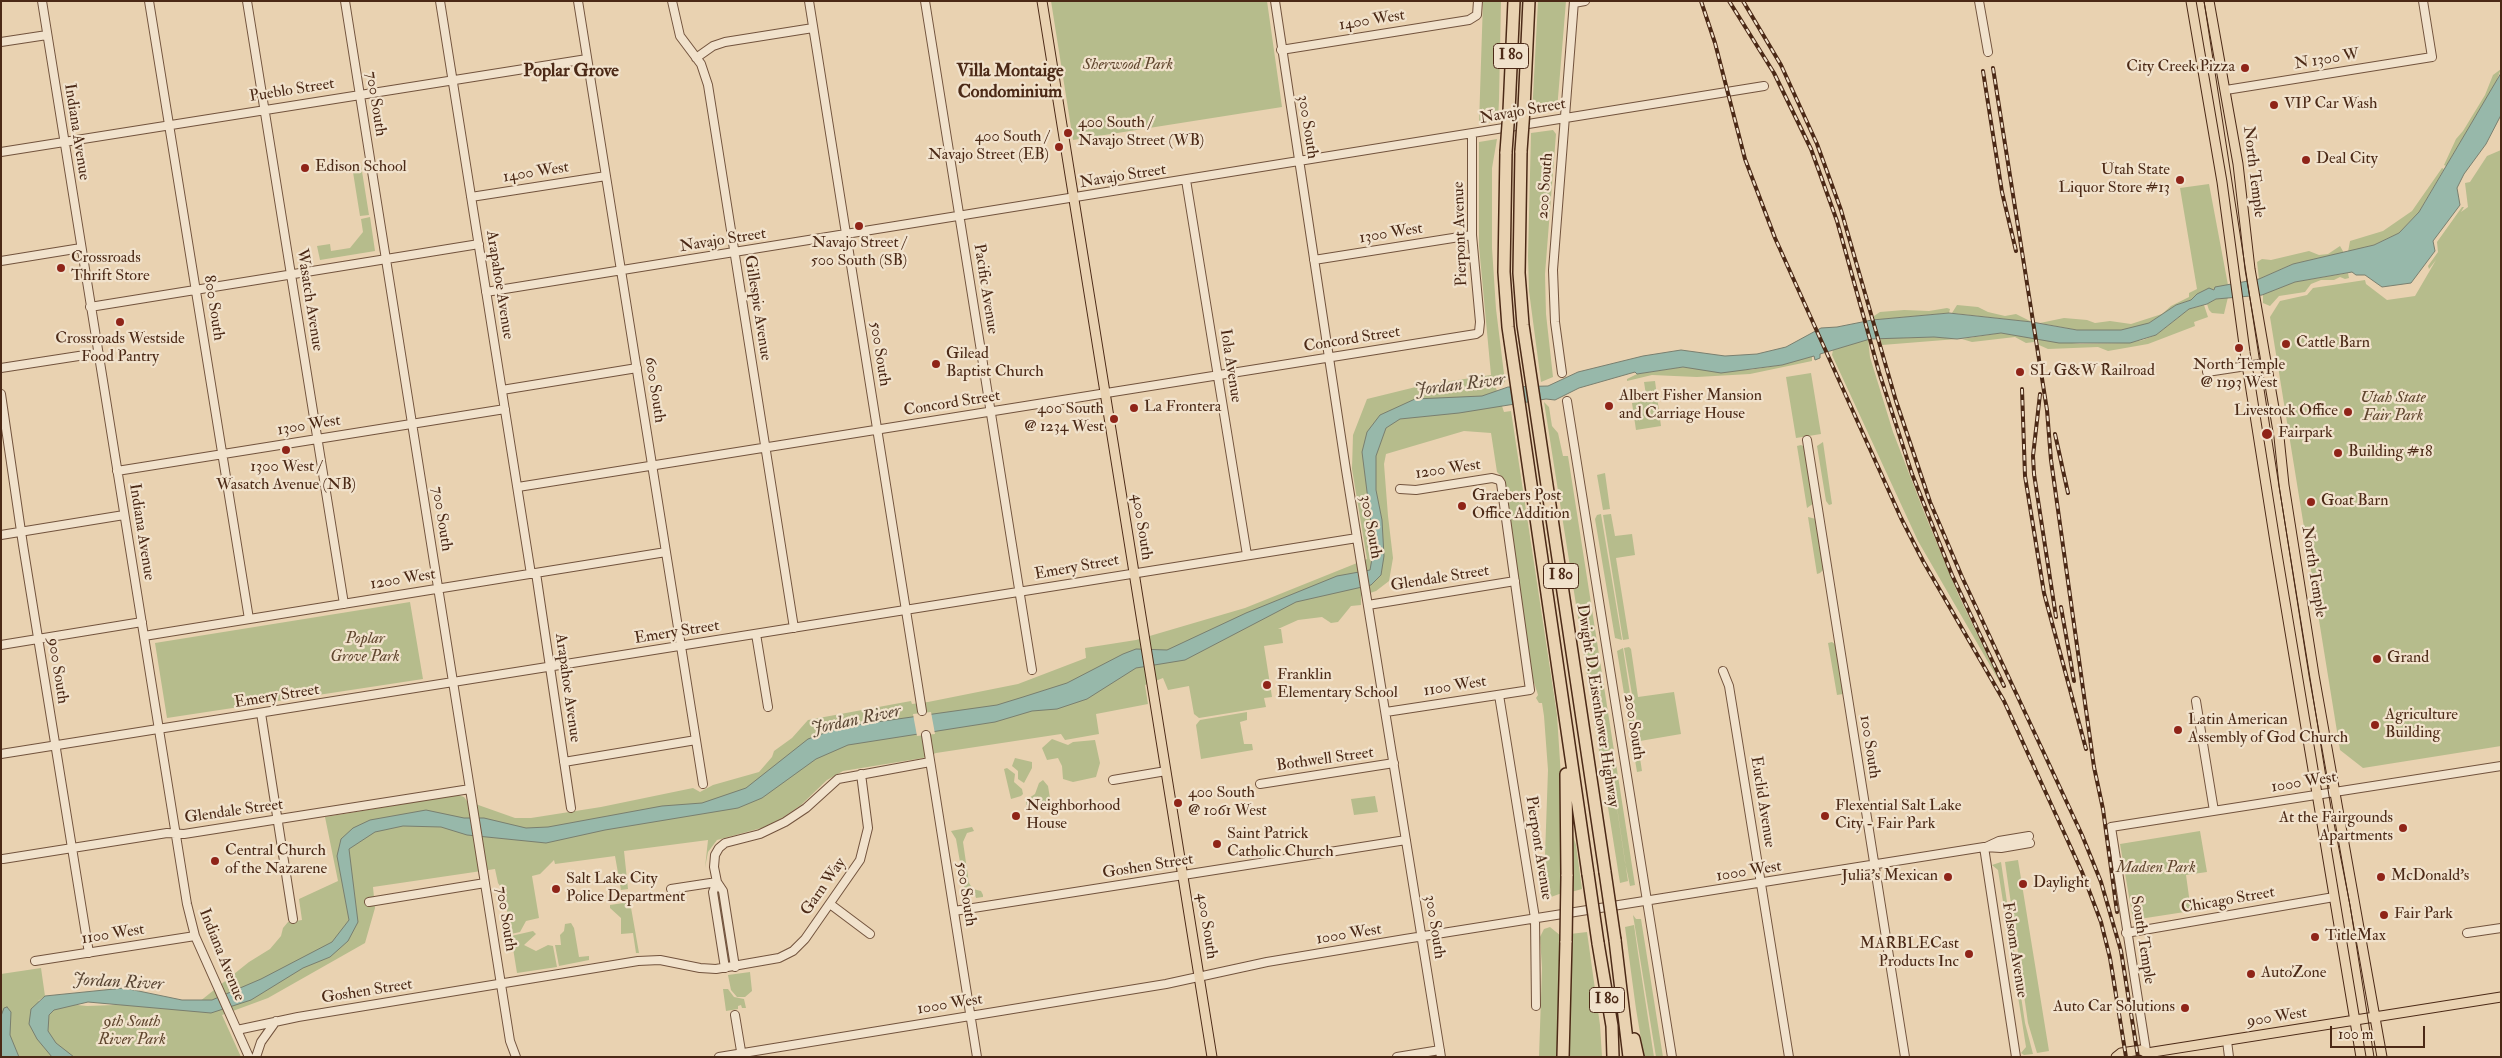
<!DOCTYPE html>
<style>
body{margin:0}
#map{position:relative;width:2502px;height:1058px;overflow:hidden;background:#e9d2b1;font-family:"IM FELL Double Pica",serif}
canvas{display:block}
.frame{position:absolute;inset:0;border:2px solid #4b2916;pointer-events:none}
.scale{position:absolute;left:2330px;top:1026px;width:95px;height:22px;box-sizing:border-box;border:2px solid #4b2916;border-top:0;padding-left:6px;font-size:15px;line-height:18px;white-space:nowrap;color:#4b2916;-webkit-text-stroke:4px #f1e2cc;paint-order:stroke}
</style>
<div id="map">
<canvas width="2502" height="1058"></canvas>
<div class="frame"></div>
<div class="scale">100 m</div>
</div>
<script>
const ctx = document.querySelector('canvas').getContext('2d');
ctx.lineJoin = 'round';
function paint(path, color) { ctx.fillStyle = color; ctx.fill(path, 'evenodd'); }
const toPath = rows => new Path2D(rows.map(r => 'M' + r).join(''));
function stroke(path, color, width, dash) { ctx.strokeStyle = color; ctx.lineWidth = width; ctx.lineCap = dash ? 'butt' : 'round'; ctx.setLineDash(dash || []); ctx.stroke(path); }
function drawText(font, color, halo, rows, align = 'center') {
  ctx.font = font + ' "IM FELL Double Pica",serif'; ctx.lineWidth = 4.5; ctx.setLineDash([]); ctx.textBaseline = 'middle'; ctx.strokeStyle = halo; ctx.fillStyle = color; for (const [text, x, y, turn = 0] of rows) {
    ctx.save(); ctx.translate(x, y); ctx.rotate((+turn || 0) * Math.PI / 180); ctx.textAlign = isNaN(turn) ? turn : align; if (halo) ctx.strokeText(text, 0, 0); ctx.fillText(text, 0, 0); ctx.restore();
  }
}
paint(toPath([
 [1051,1,1267,1,1282,107,1073,140],
 [1483,1,1501,1,1499,100,1498,121,1479,124],
 [1538,1,1566,1,1557,110,1532,115],
 [2501,69,2496,82,2446,166,2444,165,2456,139,2463,131,2485,95,2493,75],
 [1553,130,1556,134,1545,274,1546,314,1553,377,1541,382,1529,291,1528,256,1531,133],
 [1497,139,1492,168,1492,248,1496,309,1505,382,1495,385,1504,412,1511,411,1557,715,1563,808,1562,893,1551,897,1548,893,1548,884,1544,884,1548,770,1544,716,1542,703,1539,703,1536,698,1538,695,1532,676,1505,480,1497,472,1491,433,1464,431,1386,454,1384,464,1388,516,1393,558,1389,581,1376,591,1361,596,1361,605,1351,606,1338,622,1331,623,1322,617,1298,620,1278,629,1281,629,1283,643,1264,646,1272,697,1264,698,1266,707,1199,718,1194,714,1189,686,1168,690,1163,678,1145,685,1148,704,1096,714,1099,734,1065,740,1061,734,936,753,923,758,843,771,827,780,801,805,782,818,765,827,717,840,708,852,705,868,708,840,624,851,628,889,621,890,615,856,555,864,554,860,540,874,532,876,539,918,526,921,520,932,511,934,504,892,498,883,495,869,373,887,375,908,365,943,268,998,222,1015,241,1057,1,1057,1,974,41,968,45,996,38,1001,87,1006,199,1002,249,962,270,949,281,936,283,928,288,922,302,920,299,899,338,881,325,817,458,795,464,797,467,801,515,818,531,818,601,807,693,788,700,792,713,785,759,772,772,757,774,751,792,738,808,720,911,701,912,704,928,702,1018,684,1086,658,1085,648,1136,640,1245,608,1367,559,1352,469,1353,435,1367,399,1424,385,1491,375,1479,246,1479,142],
 [2501,150,2501,746,2363,768,2340,750,2270,317,2280,301,2307,295,2313,288,2365,280,2366,284,2387,300,2415,296,2436,260,2429,269,2428,266,2438,252,2437,242,2462,207,2464,207,2461,212,2468,207,2465,183,2470,182,2487,156],
 [361,165,369,215,360,216,352,166],
 [2442,168,2444,169,2419,212,2399,233,2374,245,2348,252,2350,241,2383,231,2412,211],
 [2209,184,2228,285,2197,294,2191,300,2176,305,2149,323,2137,328,2121,330,2077,330,2040,323,2064,318,2087,320,2095,323,2110,321,2131,324,2162,314,2171,306,2189,297,2189,293,2197,289,2180,188],
 [370,217,375,251,320,260,317,246,330,244,331,251,350,248,363,232,361,219],
 [2340,246,2344,253,2293,264,2259,279,2257,262,2262,259,2271,260,2309,251,2319,255,2328,254],
 [2348,273,2349,278,2345,279,2340,277,2334,280,2321,280,2311,284,2305,292,2279,296,2270,306,2263,303,2263,294,2295,282],
 [2228,297,2224,314,2212,313,2209,310,2207,304,2216,299],
 [1957,305,1978,307,1988,312,2005,316,2016,314,2032,322,1952,313],
 [2204,305,2208,317,2194,322,2195,326,2148,344,2108,351,2098,347,2048,349,2039,345,2038,339,2080,344,2127,343,2143,340,2156,335,2189,309],
 [1947,308,1950,309,1949,313,1874,320,1874,316,1880,312,1904,310,1929,311],
 [2001,333,2034,338,2034,342,2026,343,2015,337,1972,342,1962,339],
 [1934,337,1957,339,1882,345,1880,338],
 [1868,339,1870,357,1893,432,1924,512,1958,594,2002,686,1918,541,1832,355,1833,350],
 [1812,356,1812,361,1750,374,1697,377,1652,375,1627,381,1627,379,1637,374,1683,367,1749,370,1782,365],
 [1811,373,1821,434,1796,438,1786,377],
 [1655,381,1661,426,1636,430,1632,403,1644,401,1643,396,1646,395,1644,382],
 [1544,402,1549,407,1552,426,1558,433,1563,456,1568,456,1635,885,1630,886,1625,862,1594,653,1628,881,1620,883],
 [1823,442,1832,504,1829,505,1826,501,1817,446],
 [1801,445,1805,447,1814,503,1807,508,1797,446],
 [1605,473,1610,509,1603,510,1597,475],
 [1601,514,1622,640,1615,638,1595,519,1597,515],
 [1611,514,1615,536,1632,534,1635,555,1616,558,1629,639,1623,640,1603,515],
 [1808,517,1816,519,1824,569,1820,573,1817,574],
 [410,602,423,679,167,718,155,643],
 [1832,642,1836,645,1843,694,1837,695,1828,643],
 [1629,647,1631,649,1638,697,1674,692,1681,734,1640,741,1624,648],
 [1623,648,1642,771,1637,772,1617,651],
 [1247,712,1247,720,1240,722,1244,744,1252,744,1253,750,1201,759,1196,725,1200,720],
 [1052,739,1068,745,1073,742,1095,740,1100,763,1096,777,1073,782,1063,779,1062,766,1058,758,1047,760,1042,748],
 [1015,758,1032,762,1032,768,1024,783,1018,779,1018,771,1012,766],
 [1007,768,1015,774,1014,782,1022,789,1023,794,1021,796,1011,799,1004,769],
 [1043,780,1048,786,1050,798,1048,802,1026,805,1026,800,1035,794,1039,783],
 [1375,796,1378,812,1354,815,1351,799],
 [972,827,974,831,967,833,963,842,969,883,973,889,981,891,983,895,983,897,976,898,974,891,965,891,956,839,951,831],
 [2200,831,2207,872,2186,875,2191,911,2133,920,2120,844],
 [1572,833,1576,845,1582,889,1571,892],
 [2018,860,2049,1051,2037,1053,2028,1023,2005,862],
 [2001,862,2025,1023,2033,1054,2024,1055,2021,1053,2026,1047,1998,870,1992,865],
 [630,902,639,953,636,953,633,933,621,934,621,918,610,908,610,905],
 [1633,915,1636,919,1641,919,1663,1057,1656,1057],
 [571,923,574,928,579,957,589,956,589,960,559,966,555,945,561,945,560,935,564,931,565,924],
 [1634,925,1638,953,1654,1057,1644,1057,1636,1009,1625,927],
 [1550,927,1561,936,1557,1057,1539,1057,1542,968,1540,937,1544,929],
 [533,931,536,934,524,945,536,951,548,945,553,946,557,967,517,973,511,936],
 [1587,932,1600,1025,1602,1057,1567,1057,1570,934],
 [750,972,752,991,745,997,737,997,731,990,728,975],
 [723,989,728,989,734,997,744,999,746,1008,742,1008,741,1005,738,1006,738,1009,726,1011]
]), '#b6bc8c');
const water = toPath([
 [2501,73,2501,115,2486,144,2464,174,2457,188,2460,205,2433,241,2435,251,2411,283,2382,287,2365,275,2356,275,2352,272,2295,282,2262,295,2216,299,2207,304,2189,309,2156,335,2130,343,2059,343,2001,333,1957,339,1934,337,1870,339,1820,354,1820,358,1815,360,1814,356,1782,365,1721,373,1683,367,1637,374,1635,372,1579,388,1555,400,1546,399,1459,413,1400,419,1386,428,1376,456,1376,490,1382,520,1384,556,1381,575,1371,585,1296,602,1185,660,1136,668,1087,699,1057,709,1032,711,995,722,848,745,816,759,762,798,738,808,605,830,546,843,467,835,441,827,403,826,375,832,349,849,358,922,348,941,330,957,303,968,251,1000,211,1013,88,1002,54,1010,49,1015,48,1031,56,1043,74,1057,52,1057,37,1039,29,1024,31,1009,45,996,124,988,182,1000,212,1000,261,979,332,942,349,920,337,856,341,839,353,828,370,820,426,810,464,818,484,818,526,828,548,827,662,806,702,803,746,788,808,739,841,727,997,705,1023,697,1067,683,1123,654,1136,649,1167,650,1246,613,1337,576,1370,570,1374,547,1362,452,1367,432,1380,415,1415,399,1482,396,1508,387,1548,386,1578,372,1643,356,1681,350,1725,356,1757,354,1786,347,1821,328,1837,327,1872,320,1949,313,2032,322,2077,330,2121,330,2149,323,2176,305,2191,300,2197,294,2209,288,2214,290,2215,287,2259,279,2293,264,2374,245,2399,233,2419,212,2501,73],
 [7,1007,11,1012,10,1035,19,1057,1,1057,1,1016,4,1008,7,1007]
]);
paint(water, '#97b8aa');
stroke(water, '#797f6f', 1);
paint(toPath([
 [931,712,935,734,917,736,913,714]
]), '#e9d2b1');
const minor = toPath([
 [42,1,187,904,195,936,249,1057],
 [149,1,249,619],
 [247,1,344,604],
 [345,1,510,1041,516,1057],
 [440,1,531,574],
 [578,1,703,784],
 [672,1,680,36,701,64,708,85,794,628],
 [809,1,922,711],
 [925,1,1032,670],
 [1275,1,1346,470,1441,1057],
 [1979,1,1988,52],
 [1574,3,1585,1],
 [1,42,47,35],
 [1281,50,1469,20,1477,15,1478,1],
 [696,58,713,46,725,42,813,28],
 [2226,90,2432,57,2423,1],
 [1,152,587,59],
 [1186,180,1247,555],
 [471,197,606,176],
 [1314,260,1472,235],
 [1,261,81,248],
 [486,292,1764,86],
 [90,307,479,244],
 [1,368,98,353],
 [2207,372,2266,363],
 [1562,373,1555,322,1553,270,1574,1],
 [502,390,637,368],
 [1,394,23,545,89,953],
 [1567,401,1672,1057],
 [1807,440,1905,1057],
 [117,471,505,409],
 [518,487,1476,334,1479,332,1480,322,1472,235,1472,135],
 [1,535,124,515],
 [536,573,571,808],
 [1368,605,1515,581],
 [756,634,768,707],
 [144,636,666,552],
 [1,645,142,622],
 [1723,671,1729,686,1789,1057],
 [1499,695,1535,918,1536,1006],
 [2196,701,2214,811],
 [1386,712,1530,690,1501,483,1499,480,1492,478,1416,490,1400,489],
 [261,713,293,919],
 [926,735,977,1057],
 [1,754,1357,538],
 [564,762,696,740],
 [1113,780,1166,771],
 [1260,784,1394,763],
 [1984,847,2016,1057],
 [1986,847,1999,841,2029,836],
 [3,859,167,833,184,834,470,789],
 [717,882,713,892,725,968],
 [671,889,717,882],
 [369,902,485,883],
 [830,904,870,934],
 [954,911,1406,840],
 [2126,933,2334,897],
 [2467,933,2501,928],
 [35,961,195,936],
 [735,967,723,891,717,882,714,867,715,855,719,848,725,843,760,834,785,822,806,808,838,779,930,762],
 [735,1015,742,1057],
 [237,1030,298,1017,638,961,660,960,700,968,716,969,779,958,793,951,805,939,860,860,868,828,861,774],
 [2227,1041,2229,1057],
 [256,1057,261,1042,276,1021],
 [719,1057,1166,984,1267,962,1405,939,1984,847,2001,848,2030,843],
 [1397,1057,1440,1050],
 [2147,1057,2111,827,2501,766]
]);
const major = toPath([
 [1042,1,1212,1057],
 [2191,1,2222,182,2245,352,2276,548,2361,1057],
 [2209,1,2238,164,2250,269,2279,437,2284,485,2314,675,2382,1057],
 [2116,1057,2121,1053,2141,1050,2147,1053,2501,997]
]);
const highway = toPath([
 [1524,109,1529,1],
 [1509,111,1514,1],
 [1521,151,1519,273,1523,325,1605,872],
 [1506,152,1504,272,1508,327,1588,874],
 [1566,774,1567,876],
 [1615,940,1629,1057],
 [1598,943,1612,1026,1613,1057],
 [1634,1039,1638,1057],
 [1563,1057,1566,941]
]);
stroke(minor, '#72533d', 10);
stroke(major, '#4b2916', 11);
stroke(highway, '#4b2916', 14);
stroke(minor, '#f1e2cc', 8);
stroke(major, '#e9d2b1', 9);
stroke(highway, '#e9d2b1', 11);
stroke(toPath([
 [2204,1,2279,486,2331,808,2350,905,2374,1057]
]), '#4b2916', 1);
const rail = toPath([
 [1701,1,1715,43,1745,159,1775,238,1901,518,1923,561,2004,701,2082,872,2101,922,2110,958,2126,1057],
 [1729,1,1774,73,1811,149,1837,221,1879,372,1912,474,1952,575,2004,686],
 [1743,1,1781,65,1817,144,1841,210,1896,401,1930,502,1962,577,2082,835,2101,882,2121,951,2138,1057],
 [1993,68,2047,410,2051,460,2094,767,2103,809,2117,912],
 [1983,71,2002,192,2016,251],
 [2022,389,2025,476,2044,593,2086,749],
 [2040,394,2033,456,2034,474,2056,617],
 [2055,434,2068,493],
 [2061,607,2074,681]
]);
stroke(rail, '#4b2916', 4);
stroke(rail, '#f1e2cc', 2, [5.5]);
const highwayBridge = toPath([
 [1521,151,1524,109],
 [1506,152,1509,111],
 [1605,872,1615,940],
 [1588,874,1598,943],
 [1566,941,1567,876]
]);
stroke(highwayBridge, '#4b2916', 14, []);
stroke(highwayBridge, '#e9d2b1', 11);
for (const [x, y, r, color] of [
 [2245,68,5,"#8f2418"],
 [2274,105,5,"#8f2418"],
 [1068,133,5,"#8f2418"],
 [1059,147,5,"#8f2418"],
 [2306,160,5,"#8f2418"],
 [305,168,5,"#8f2418"],
 [2180,180,5,"#8f2418"],
 [859,226,5,"#8f2418"],
 [61,268,5,"#8f2418"],
 [120,322,5,"#8f2418"],
 [2286,344,5,"#8f2418"],
 [2239,348,5,"#8f2418"],
 [936,364,5,"#8f2418"],
 [2020,372,5,"#8f2418"],
 [1609,406,5,"#8f2418"],
 [1134,408,5,"#8f2418"],
 [2348,412,5,"#8f2418"],
 [1114,419,5,"#8f2418"],
 [2267,434,6,"#8f2418"],
 [286,450,5,"#8f2418"],
 [2338,453,5,"#8f2418"],
 [2311,502,5,"#8f2418"],
 [1462,506,5,"#8f2418"],
 [2377,659,5,"#8f2418"],
 [1267,685,5,"#8f2418"],
 [2375,725,5,"#8f2418"],
 [2178,730,5,"#8f2418"],
 [1178,803,5,"#8f2418"],
 [1016,816,5,"#8f2418"],
 [1825,816,5,"#8f2418"],
 [2403,828,5,"#8f2418"],
 [1217,844,5,"#8f2418"],
 [215,861,5,"#8f2418"],
 [1948,877,5,"#8f2418"],
 [2381,877,5,"#8f2418"],
 [2023,884,5,"#8f2418"],
 [556,889,5,"#8f2418"],
 [2384,915,5,"#8f2418"],
 [2315,937,5,"#8f2418"],
 [1969,954,5,"#8f2418"],
 [2251,974,5,"#8f2418"],
 [2185,1008,5,"#8f2418"]
]) { const dot = new Path2D(); dot.arc(x, y, r, 0, 2 * Math.PI); ctx.fillStyle = color; ctx.fill(dot); stroke(dot, '#f1e2cc', 2); }
for (const [x, y, w] of [
 [1511,56,35],
 [1561,576,35],
 [1607,1000,35]
]) { const box = new Path2D(); box.roundRect(x - w / 2, y - 12.5, w, 25, 4); ctx.fillStyle = '#f1e2cc'; ctx.fill(box); stroke(box, '#4b2916', 1); }
drawText('bold 15px', '#4b2916', null, [
 ["I 80",1511,56],
 ["I 80",1561,576],
 ["I 80",1607,1000]
]);
drawText('16px', '#4b2916', '#f1e2cc', [
 ["1400 West",1372,21,-9],
 ["N 1300 W",2327,60,-9],
 ["Pueblo Street",292,91,-9],
 ["700 South",375,104,81],
 ["Navajo Street",1523,112,-10],
 ["300 South",1307,127,81],
 ["Indiana Avenue",76,132,81],
 ["North Temple",2253,172,83],
 ["1400 West",536,173,-9],
 ["Navajo Street",1123,177,-9],
 ["200 South",1546,186,-86],
 ["1300 West",1391,234,-9],
 ["Pierpont Avenue",1461,234,-92],
 ["Navajo Street",723,241,-9],
 ["Arapahoe Avenue",499,285,81],
 ["Pacific Avenue",985,289,81],
 ["Wasatch Avenue",309,300,81],
 ["800 South",213,308,81],
 ["Gillespie Avenue",757,308,81],
 ["Concord Street",1352,340,-9],
 ["500 South",879,354,81],
 ["Iola Avenue",1230,366,81],
 ["600 South",654,390,81],
 ["Concord Street",952,404,-9],
 ["1300 West",309,426,-9],
 ["1200 West",1448,470,-8],
 ["700 South",441,519,81],
 ["400 South",1141,527,81],
 ["300 South",1370,527,80],
 ["Indiana Avenue",141,532,81],
 ["Emery Street",1077,568,-10],
 ["North Temple",2313,572,81],
 ["Glendale Street",1440,579,-9],
 ["1200 West",403,580,-9],
 ["Emery Street",677,633,-9],
 ["900 South",57,671,81],
 ["1100 West",1455,687,-9],
 ["Arapahoe Avenue",567,688,82],
 ["Emery Street",277,697,-9],
 ["Dwight D. Eisenhower Highway",1597,706,81],
 ["200 South",1633,727,81],
 ["100 South",1869,747,81],
 ["Bothwell Street",1325,760,-8],
 ["1000 West",2304,783,-9],
 ["Euclid Avenue",1762,802,81],
 ["Glendale Street",234,812,-8],
 ["Pierpont Avenue",1538,848,81],
 ["Goshen Street",1148,867,-9],
 ["1000 West",1749,872,-9],
 ["Garn Way",824,887,-55],
 ["500 South",965,894,81],
 ["Chicago Street",2228,901,-10],
 ["700 South",505,919,81],
 ["400 South",1206,926,81],
 ["300 South",1434,927,81],
 ["1100 West",113,935,-9],
 ["1000 West",1349,935,-9],
 ["South Temple",2142,940,81],
 ["Folsom Avenue",2014,950,81],
 ["Indiana Avenue",221,955,68],
 ["Goshen Street",367,992,-9],
 ["1000 West",950,1005,-9],
 ["900 West",2277,1018,-9]
]);
drawText('italic 16px', '#60462e', '#f1e2cc', [
 ["Sherwood Park",1128,66],
 ["Utah State",2393,399],
 ["Fair Park",2393,417],
 ["Poplar",365,640],
 ["Grove Park",365,658],
 ["Madsen Park",2156,869],
 ["9th South",132,1023],
 ["River Park",132,1041]
]);
drawText('16px', '#4b2916', '#f1e2cc', [
 ["City Creek Pizza",2235,68,"right"],
 ["VIP Car Wash",2284,105],
 ["400 South /",1078,124],
 ["Navajo Street (WB)",1078,142],
 ["400 South /",1049,138,"right"],
 ["Navajo Street (EB)",1049,156,"right"],
 ["Deal City",2316,160],
 ["Edison School",315,168],
 ["Utah State",2170,171,"right"],
 ["Liquor Store #13",2170,189,"right"],
 ["Navajo Street /",859,244,"center"],
 ["500 South (SB)",859,262,"center"],
 ["Crossroads",71,259],
 ["Thrift Store",71,277],
 ["Crossroads Westside",120,340,"center"],
 ["Food Pantry",120,358,"center"],
 ["Cattle Barn",2296,344],
 ["Gilead",946,355],
 ["Baptist Church",946,373],
 ["North Temple",2239,366,"center"],
 ["@ 1193 West",2239,384,"center"],
 ["SL G&W Railroad",2030,372],
 ["Albert Fisher Mansion",1619,397],
 ["and Carriage House",1619,415],
 ["La Frontera",1144,408],
 ["400 South",1104,410,"right"],
 ["@ 1234 West",1104,428,"right"],
 ["Livestock Office",2338,412,"right"],
 ["Fairpark",2278,434],
 ["Building #18",2348,453],
 ["1300 West /",286,468,"center"],
 ["Wasatch Avenue (NB)",286,486,"center"],
 ["Graebers Post",1472,497],
 ["Office Addition",1472,515],
 ["Goat Barn",2321,502],
 ["Grand",2387,659],
 ["Franklin",1277,676],
 ["Elementary School",1277,694],
 ["Agriculture",2385,716],
 ["Building",2385,734],
 ["Latin American",2188,721],
 ["Assembly of God Church",2188,739],
 ["400 South",1188,794],
 ["@ 1061 West",1188,812],
 ["Neighborhood",1026,807],
 ["House",1026,825],
 ["Flexential Salt Lake",1835,807],
 ["City - Fair Park",1835,825],
 ["At the Fairgounds",2393,819,"right"],
 ["Apartments",2393,837,"right"],
 ["Saint Patrick",1227,835],
 ["Catholic Church",1227,853],
 ["Central Church",225,852],
 ["of the Nazarene",225,870],
 ["Julia's Mexican",1938,877,"right"],
 ["McDonald's",2391,877],
 ["Salt Lake City",566,880],
 ["Police Department",566,898],
 ["Daylight",2033,884],
 ["Fair Park",2394,915],
 ["TitleMax",2325,937],
 ["MARBLECast",1959,945,"right"],
 ["Products Inc",1959,963,"right"],
 ["AutoZone",2261,974],
 ["Auto Car Solutions",2175,1008,"right"]
], 'left');
drawText('bold 18px', '#4b2916', '#f1e2cc', [
 ["Poplar Grove",571,72],
 ["Villa Montaige",1010,72],
 ["Condominium",1010,93]
]);
drawText('italic 18px', '#5a4634', '#f1e2cc', [
 ["Jordan River",1460,386,-7],
 ["Jordan River",856,721,-12],
 ["Jordan River",118,983,3]
]);
</script>
